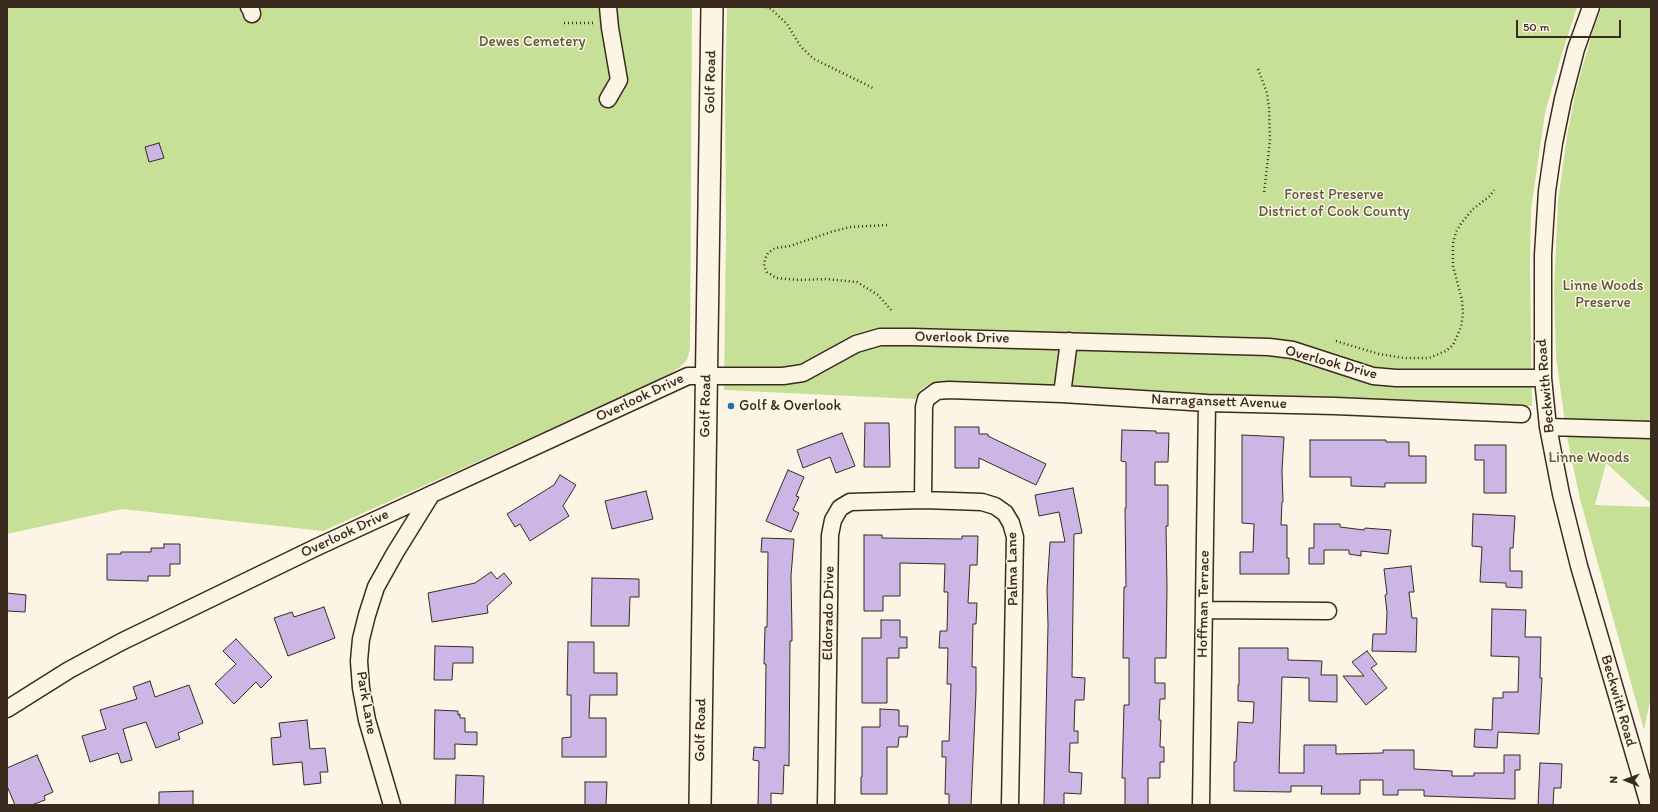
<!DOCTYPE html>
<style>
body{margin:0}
#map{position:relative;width:1658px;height:812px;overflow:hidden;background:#fcf5e5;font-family:Itim,sans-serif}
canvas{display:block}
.frame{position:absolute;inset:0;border:8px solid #3b2a1e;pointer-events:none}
.north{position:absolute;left:1606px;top:760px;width:40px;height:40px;-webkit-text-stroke:3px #fcf5e5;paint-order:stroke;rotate:271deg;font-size:11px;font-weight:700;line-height:16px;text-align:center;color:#3b2a1e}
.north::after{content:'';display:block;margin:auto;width:14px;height:18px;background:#3b2a1e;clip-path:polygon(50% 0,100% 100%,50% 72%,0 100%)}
.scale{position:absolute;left:1516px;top:20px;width:105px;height:18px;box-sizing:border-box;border:2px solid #3b2a1e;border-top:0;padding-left:5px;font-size:12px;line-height:14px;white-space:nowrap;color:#3b2a1e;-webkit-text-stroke:3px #fcf5e5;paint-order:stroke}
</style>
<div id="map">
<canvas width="1658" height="812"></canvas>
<div class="frame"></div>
<div class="north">N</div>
<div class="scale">50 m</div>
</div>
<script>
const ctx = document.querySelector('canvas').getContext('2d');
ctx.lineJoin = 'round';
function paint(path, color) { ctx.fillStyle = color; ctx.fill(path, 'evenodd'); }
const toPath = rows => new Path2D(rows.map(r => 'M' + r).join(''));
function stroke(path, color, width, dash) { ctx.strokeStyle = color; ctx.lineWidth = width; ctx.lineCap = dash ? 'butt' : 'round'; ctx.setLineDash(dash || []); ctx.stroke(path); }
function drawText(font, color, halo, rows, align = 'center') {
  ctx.font = font + ' Itim,sans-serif'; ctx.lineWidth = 3; ctx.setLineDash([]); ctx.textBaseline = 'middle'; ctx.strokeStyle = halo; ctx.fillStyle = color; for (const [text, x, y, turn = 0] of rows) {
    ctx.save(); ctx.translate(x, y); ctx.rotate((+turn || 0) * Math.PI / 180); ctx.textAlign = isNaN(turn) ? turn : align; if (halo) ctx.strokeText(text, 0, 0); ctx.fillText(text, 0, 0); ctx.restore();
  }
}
paint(toPath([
 [7,7,692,7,690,349,687,360,680,367,662,379,323,531,122,509,7,534],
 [727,7,1577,7,1560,60,1545,113,1531,210,1530,266,1532,406,1209,395,939,382,928,385,921,390,915,399,724,390,726,231,725,95],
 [1602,7,1651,7,1651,504,1606,463,1595,505,1651,507,1651,696,1644,730,1580,499,1567,437,1556,357,1554,291,1558,201,1567,136,1576,90,1593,30]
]), '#c7e097');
const building = toPath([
 [159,143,164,158,149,162,145,147,159,143],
 [865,423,889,423,890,467,864,467,865,423],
 [955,427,979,427,979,434,988,434,988,436,1046,464,1036,485,979,458,979,468,955,468,955,427],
 [1122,430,1156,431,1156,433,1169,433,1168,462,1155,462,1155,485,1168,485,1168,526,1166,526,1167,587,1166,658,1155,658,1155,683,1165,683,1165,699,1160,699,1159,720,1161,720,1160,747,1164,747,1164,762,1160,762,1160,778,1148,778,1148,805,1125,805,1125,778,1122,778,1124,705,1129,705,1129,658,1123,658,1124,587,1126,587,1125,508,1126,508,1126,462,1121,461,1122,430],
 [842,433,855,466,836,473,830,457,803,468,797,450,842,433],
 [1242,435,1284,437,1282,470,1283,502,1282,502,1281,525,1287,525,1287,558,1289,558,1289,574,1240,574,1240,552,1253,552,1254,524,1242,523,1242,435],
 [1310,440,1386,440,1386,442,1409,442,1409,456,1426,456,1426,483,1385,483,1385,487,1351,486,1351,477,1310,477,1310,440],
 [1475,445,1506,445,1506,493,1484,493,1484,460,1475,460,1475,445],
 [788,470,804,477,796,496,799,497,793,510,799,513,791,532,766,521,788,470],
 [560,475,576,485,563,506,569,516,530,541,520,524,515,527,507,514,554,485,560,475],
 [1073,488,1082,533,1074,534,1072,677,1085,678,1084,700,1075,700,1074,731,1078,731,1078,743,1070,743,1069,772,1082,773,1081,794,1064,793,1064,805,1044,805,1048,625,1047,589,1050,542,1065,542,1059,512,1039,516,1035,495,1073,488],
 [646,491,653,519,612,529,605,501,646,491],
 [1473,514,1515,516,1513,548,1510,548,1510,571,1522,571,1522,588,1506,587,1506,583,1480,582,1482,547,1472,546,1473,514],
 [1314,524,1340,524,1340,527,1364,530,1365,528,1391,530,1388,554,1361,551,1361,556,1349,554,1349,550,1324,550,1324,564,1309,564,1309,548,1314,548,1314,524],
 [864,535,882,535,882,538,962,539,962,536,978,536,977,565,970,565,968,603,977,603,976,624,973,624,972,667,976,667,976,692,971,805,949,805,949,794,945,794,946,757,942,757,942,741,949,741,951,684,947,684,948,648,939,648,940,631,947,631,948,592,944,592,945,564,900,563,900,596,883,596,883,611,864,611,864,535],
 [762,538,794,539,791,576,792,632,792,641,790,641,789,766,784,765,783,794,771,793,771,805,758,805,759,761,753,760,754,747,765,748,766,664,764,664,765,627,767,627,768,552,761,552,762,538],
 [164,544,180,544,180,564,170,564,170,576,148,576,148,581,107,580,107,554,121,554,121,552,151,552,151,548,164,548,164,544],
 [1411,566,1414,592,1409,592,1412,618,1417,618,1416,652,1372,651,1373,634,1386,634,1387,612,1385,595,1387,594,1384,569,1411,566],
 [491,572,497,579,504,573,512,583,487,606,488,613,432,622,428,593,475,583,491,572],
 [592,578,639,579,639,597,630,597,629,626,591,626,592,578],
 [7,593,26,595,25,612,7,611,7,593],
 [324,607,335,638,288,656,274,618,292,612,294,617,324,607],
 [1492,609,1526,610,1525,637,1541,637,1540,678,1542,678,1539,734,1498,732,1497,748,1474,747,1475,729,1492,730,1493,698,1503,698,1503,692,1518,692,1519,657,1491,656,1492,609],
 [881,620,900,620,900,637,907,637,907,648,899,648,899,658,887,658,887,703,862,703,862,638,881,638,881,620],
 [236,639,272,677,261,688,256,682,234,704,215,684,236,664,223,651,236,639],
 [568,642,594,642,594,673,617,673,617,695,590,695,589,718,606,718,606,757,562,757,562,738,571,737,571,695,567,695,568,642],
 [435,646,473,647,473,663,453,663,452,680,434,680,435,646],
 [1239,648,1288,648,1288,660,1322,661,1321,675,1337,675,1337,702,1309,701,1309,678,1282,677,1279,773,1304,773,1304,745,1336,745,1336,754,1383,753,1383,750,1414,750,1414,769,1452,771,1452,776,1474,776,1474,773,1504,773,1504,755,1520,755,1520,770,1515,770,1515,799,1424,796,1424,790,1398,790,1398,795,1383,795,1383,780,1360,780,1360,794,1321,794,1322,786,1291,786,1291,792,1234,791,1234,762,1236,762,1238,722,1253,723,1254,702,1238,701,1238,685,1239,685,1239,648],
 [1367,651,1377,664,1371,668,1387,688,1366,705,1343,676,1364,676,1352,662,1367,651],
 [150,681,155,697,189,685,203,723,178,733,180,739,156,748,146,722,123,729,132,760,121,763,118,753,90,762,82,736,106,729,100,710,137,699,133,687,150,681],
 [880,709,899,710,899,726,908,726,907,737,899,737,898,747,887,747,887,794,861,794,861,777,862,777,862,727,880,727,880,709],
 [435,710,458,711,458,715,460,714,460,718,465,718,465,732,477,732,477,745,455,744,455,759,434,759,435,710],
 [307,720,310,749,325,748,328,772,320,772,321,783,304,785,302,762,273,765,271,738,281,737,279,723,307,720],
 [37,755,53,792,44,796,45,800,32,805,15,805,7,786,7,768,37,755],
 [1540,763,1562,764,1561,788,1554,788,1553,805,1538,805,1540,763],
 [456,775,484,776,483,805,455,805,456,775],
 [585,782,607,782,606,805,585,805,585,782],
 [193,791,193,805,159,805,159,792,193,791]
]);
paint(building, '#cbb6e6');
stroke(building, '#3b2a1e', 1);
const minor = toPath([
 [249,7,251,10,252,14],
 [1591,7,1576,49,1563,99,1554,143,1547,191,1543,255,1543,378,1548,427,1561,494,1579,566,1649,805],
 [608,99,619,80,610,28,608,7],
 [1062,394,1069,341],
 [1548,427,1651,430],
 [923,500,924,407,926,399,937,391,949,390,1062,394,1207,403,1335,406,1522,414],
 [1204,610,1328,611],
 [7,709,69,670,121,642,317,547,688,376,783,376,803,373,856,344,880,337,912,337,1269,347,1293,350,1373,376,1396,378,1543,378],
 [392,805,367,720,361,688,359,661,361,639,367,615,376,587,395,553,431,495],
 [826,805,830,535,833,520,840,508,850,502,923,500,982,502,995,506,1005,513,1011,523,1015,537,1010,805],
 [1201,805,1207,403]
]);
const major = toPath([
 [700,805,712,7]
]);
stroke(minor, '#3b2a1e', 19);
stroke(major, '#3b2a1e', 24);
stroke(toPath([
 [766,7,771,9,787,24,801,47,814,59,875,89],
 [564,23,595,23],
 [1258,69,1267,93,1269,108,1270,141,1264,193],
 [887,225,850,227,831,232,790,246,775,248,768,253,765,259,764,266,767,272,776,278,799,280,826,279,857,282,878,295,892,311],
 [1336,341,1379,354,1404,358,1429,358,1446,351,1453,345,1461,327,1463,314,1462,300,1453,266,1453,243,1456,232,1462,222,1473,209,1490,196,1494,190]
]), '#3b2a1e', 2.5, [1, 3]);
stroke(minor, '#fcf5e5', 16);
stroke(major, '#fcf5e5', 21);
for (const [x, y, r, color] of [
 [731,406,4,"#1f6fb2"]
]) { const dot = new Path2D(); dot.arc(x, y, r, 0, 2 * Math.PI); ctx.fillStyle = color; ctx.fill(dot); stroke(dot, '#fcf5e5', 1.5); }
drawText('15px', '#5e583c', '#fcf5e5', [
 ["Dewes Cemetery",532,42],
 ["Forest Preserve",1334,195],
 ["District of Cook County",1334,212],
 ["Linne Woods",1603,286],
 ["Preserve",1603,303],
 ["Linne Woods",1589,458]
]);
drawText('15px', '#3b2a1e', '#fcf5e5', [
 ["Golf Road",711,82,-89],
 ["Overlook Drive",962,338,1],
 ["Overlook Drive",1331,363,15],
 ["Beckwith Road",1546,386,-95],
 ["Overlook Drive",640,398,-25],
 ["Narragansett Avenue",1219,402,2],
 ["Golf Road",706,406,-89],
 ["Overlook Drive",345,534,-25],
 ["Palma Lane",1013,569,-91],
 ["Hoffman Terrace",1204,604,-89],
 ["Eldorado Drive",829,613,-89],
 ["Beckwith Road",1618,701,74],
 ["Park Lane",366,703,80],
 ["Golf Road",701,730,-89]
]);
drawText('15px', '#3b2a1e', '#fcf5e5', [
 ["Golf & Overlook",739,406]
], 'left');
</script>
